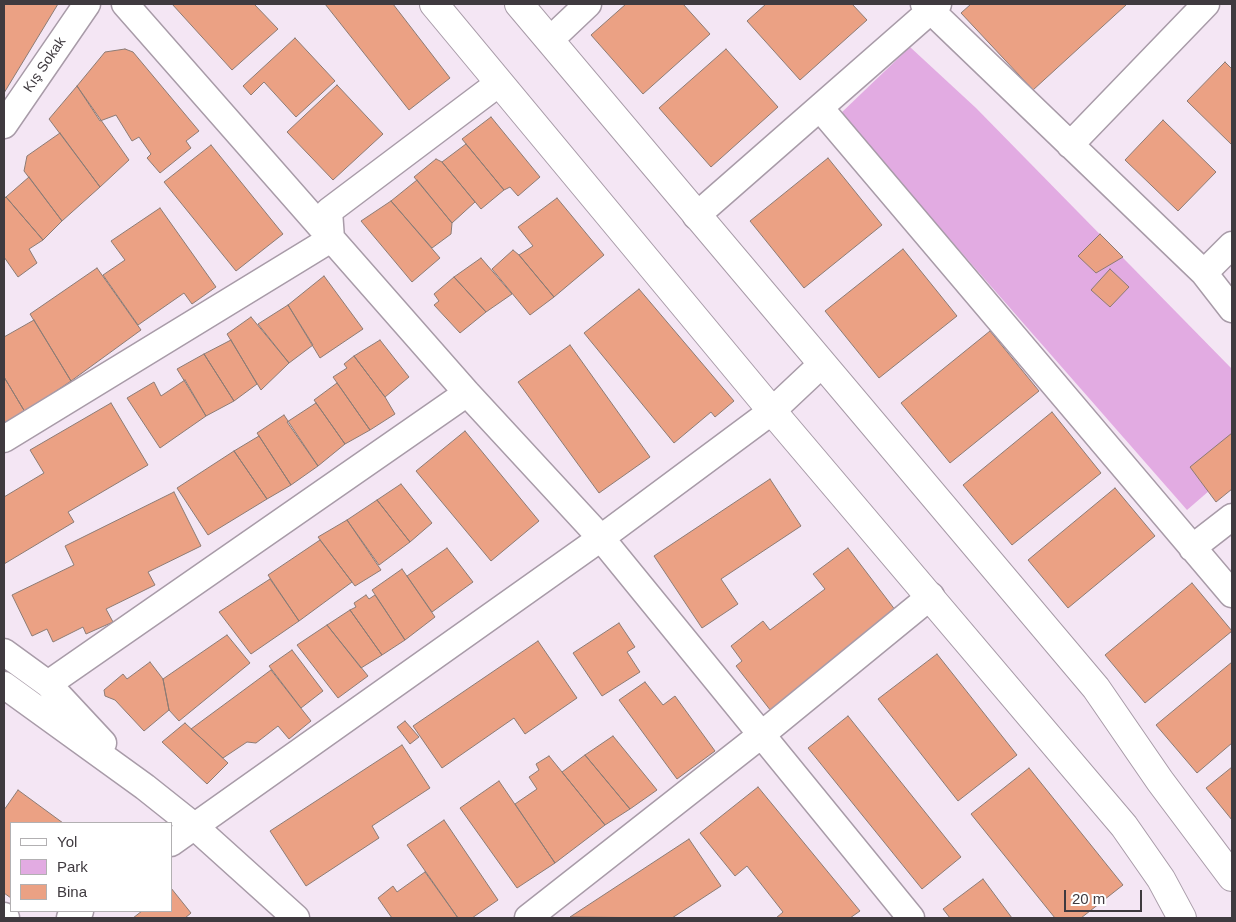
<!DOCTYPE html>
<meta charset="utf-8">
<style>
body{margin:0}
#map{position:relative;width:1236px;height:922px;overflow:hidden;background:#f4e6f4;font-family:Arial,sans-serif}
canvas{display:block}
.frame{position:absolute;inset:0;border:5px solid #3f3a3f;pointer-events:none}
.legend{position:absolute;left:10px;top:822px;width:162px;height:90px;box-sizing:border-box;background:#fff;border:1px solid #b2b0b2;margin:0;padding:6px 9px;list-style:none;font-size:15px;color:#3f3a3f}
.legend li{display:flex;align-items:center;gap:10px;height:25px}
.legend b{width:25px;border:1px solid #b2b0b2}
.scale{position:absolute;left:1064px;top:890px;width:78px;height:22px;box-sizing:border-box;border:2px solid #3f3a3f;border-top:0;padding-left:6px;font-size:15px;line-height:18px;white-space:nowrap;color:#3f3a3f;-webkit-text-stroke:4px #fff;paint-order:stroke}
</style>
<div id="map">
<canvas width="1236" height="922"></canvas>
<div class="frame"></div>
<ul class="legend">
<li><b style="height:6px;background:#fff"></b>Yol</li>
<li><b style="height:14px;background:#e2abe2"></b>Park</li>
<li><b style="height:14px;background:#eba184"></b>Bina</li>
</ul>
<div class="scale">20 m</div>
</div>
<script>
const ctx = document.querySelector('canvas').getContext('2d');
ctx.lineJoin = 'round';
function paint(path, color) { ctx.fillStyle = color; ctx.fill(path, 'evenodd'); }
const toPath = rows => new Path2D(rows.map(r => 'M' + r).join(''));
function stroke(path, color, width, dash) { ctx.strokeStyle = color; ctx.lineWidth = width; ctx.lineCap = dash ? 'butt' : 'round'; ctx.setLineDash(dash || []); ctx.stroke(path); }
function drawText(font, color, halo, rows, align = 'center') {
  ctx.font = font + ' Arial,sans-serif'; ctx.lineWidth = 5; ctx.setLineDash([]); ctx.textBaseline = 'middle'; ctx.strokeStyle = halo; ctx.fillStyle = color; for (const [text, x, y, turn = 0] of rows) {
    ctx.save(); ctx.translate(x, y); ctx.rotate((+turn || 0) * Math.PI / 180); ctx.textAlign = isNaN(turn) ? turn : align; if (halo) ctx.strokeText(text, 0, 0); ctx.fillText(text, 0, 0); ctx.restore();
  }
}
paint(toPath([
 [910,47,976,108,1232,369,1232,471,1187,510,840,114]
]), '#e2abe2');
const building = toPath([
 [4,4,58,4,4,93,4,4],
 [172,4,254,4,278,29,232,70,172,4],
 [325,4,393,4,450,78,409,110,325,4],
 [626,4,683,4,710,34,643,94,591,35,626,4],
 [766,4,852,4,867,20,800,80,747,21,766,4],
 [971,4,1125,4,1126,5,1033,90,961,13,971,4],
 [295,38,335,81,296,117,264,82,251,95,243,86,295,38],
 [125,49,133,52,199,131,186,141,191,148,160,173,147,158,151,154,139,137,132,141,116,115,100,121,77,86,105,52,125,49],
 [726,49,778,107,711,167,659,108,726,49],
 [1225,62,1232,69,1232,145,1187,101,1225,62],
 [337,85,383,134,333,180,287,132,337,85],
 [77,86,129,160,100,187,49,119,77,86],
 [491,117,540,177,518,196,510,187,504,190,462,139,491,117],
 [1163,120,1216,172,1178,211,1125,160,1163,120],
 [60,133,100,187,62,221,24,171,27,156,60,133],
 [466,144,504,190,481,209,442,162,466,144],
 [211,145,283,234,236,271,164,182,211,145],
 [828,158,882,225,804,288,750,221,828,158],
 [436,159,442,162,475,202,452,223,414,177,436,159],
 [29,177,62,221,43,240,6,197,29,177],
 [417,180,452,223,451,234,432,248,391,201,417,180],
 [6,197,43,240,29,249,37,263,18,277,4,257,4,199,6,197],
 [557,198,604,255,554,297,519,255,533,246,518,227,557,198],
 [391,201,440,258,412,282,361,221,391,201],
 [160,208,216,287,192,304,184,293,138,325,103,275,125,260,111,241,160,208],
 [1100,234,1123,257,1096,273,1078,256,1100,234],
 [903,249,957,316,879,378,825,311,903,249],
 [513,250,519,255,554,297,530,315,492,269,513,250],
 [481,258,512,294,486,312,454,277,481,258],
 [97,268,141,330,71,381,30,314,97,268],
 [1110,269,1129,287,1110,307,1091,290,1110,269],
 [324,276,363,329,320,358,288,305,324,276],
 [454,277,486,312,460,333,434,305,439,301,434,294,454,277],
 [639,289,734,401,715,417,711,412,674,443,584,333,639,289],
 [288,305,313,345,289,363,258,324,288,305],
 [251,317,289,363,261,390,227,334,251,317],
 [34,320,71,381,25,412,4,377,4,337,34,320],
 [990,331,1039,391,950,463,901,403,990,331],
 [231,340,257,384,234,401,204,354,231,340],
 [380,340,409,377,385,397,354,356,380,340],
 [570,345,650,457,599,493,518,382,570,345],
 [204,354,234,401,206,416,177,369,204,354],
 [354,356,385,397,395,414,370,430,333,377,347,368,344,364,354,356],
 [4,377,25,412,4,424,4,377],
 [185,380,206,416,160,448,127,398,154,382,161,396,185,380],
 [337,383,370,430,345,444,314,400,337,383],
 [111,403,148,465,68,512,74,522,4,564,4,497,44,473,30,450,111,403],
 [316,403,345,444,318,466,287,422,316,403],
 [1052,412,1101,473,1012,545,963,485,1052,412],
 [284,415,318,466,291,485,257,433,284,415],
 [465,431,539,521,491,561,416,471,465,431],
 [1232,433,1232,489,1216,502,1190,467,1232,433],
 [259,436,291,485,267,499,234,451,259,436],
 [234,451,267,499,208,535,177,488,234,451],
 [770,479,801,526,721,579,738,604,702,628,654,556,770,479],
 [401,484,432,523,410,542,377,500,401,484],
 [1115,488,1155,536,1068,608,1028,560,1115,488],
 [174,492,201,546,148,572,155,585,106,609,113,622,86,634,83,627,53,642,47,629,32,636,12,595,74,565,65,546,174,492],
 [377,500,410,542,379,565,347,520,377,500],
 [347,520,381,570,355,586,318,537,347,520],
 [320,540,352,582,299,621,268,575,320,540],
 [447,548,473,582,432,612,407,576,447,548],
 [848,548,899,615,771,711,736,666,742,661,731,646,763,621,770,630,825,589,813,574,848,548],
 [402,569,435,617,405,640,372,590,402,569],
 [270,579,299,621,251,654,219,612,270,579],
 [1192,583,1232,631,1145,703,1105,655,1192,583],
 [366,595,369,599,375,595,405,640,382,655,350,610,356,607,354,603,366,595],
 [350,610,382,655,361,668,327,625,350,610],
 [619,623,635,647,627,652,640,672,602,696,573,653,619,623],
 [327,625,368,676,338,698,297,645,327,625],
 [227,635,250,663,179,721,169,710,163,679,227,635],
 [538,641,577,698,525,734,514,718,442,768,413,726,538,641],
 [292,650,323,691,301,708,269,666,292,650],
 [937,654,1017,755,958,801,878,699,937,654],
 [150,662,163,679,169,710,144,731,115,700,105,696,104,690,123,674,127,679,150,662],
 [1232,662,1232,743,1197,773,1156,725,1232,662],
 [271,670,311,721,289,739,278,726,256,743,247,742,223,758,191,729,271,670],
 [645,682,663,705,675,696,715,751,677,779,619,700,645,682],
 [848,716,961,857,922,889,808,748,848,716],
 [405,721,419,737,410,744,397,727,405,721],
 [185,723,228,763,207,784,162,742,185,723],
 [613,736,657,790,630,809,585,755,613,736],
 [402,745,430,788,372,826,379,838,306,886,270,831,402,745],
 [585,755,630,809,605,825,562,772,585,755],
 [549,756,605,825,555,863,515,804,537,789,529,777,539,770,536,764,549,756],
 [1232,767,1232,820,1206,788,1232,767],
 [1029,768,1123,885,1081,918,1055,918,971,814,1029,768],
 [499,781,555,863,517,888,460,808,499,781],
 [758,787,860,911,850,918,776,918,783,912,747,866,735,876,700,833,758,787],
 [18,790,63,823,11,823,11,898,4,893,4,810,18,790],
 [444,820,498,900,472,918,458,918,407,845,444,820],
 [689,839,721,886,672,918,570,917,689,839],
 [425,872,458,918,392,918,378,898,393,886,397,892,425,872],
 [983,879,1012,918,950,918,943,909,983,879],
 [171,888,191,913,185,918,133,918,142,911,171,911,171,888]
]);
paint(building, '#eba184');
stroke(building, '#8c7b74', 1);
const minor = toPath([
 [125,4,467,393,601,538,911,918],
 [924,4,1204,273,1232,309],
 [550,40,588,4],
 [820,108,1232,594],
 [4,125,87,4],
 [1070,145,1206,4],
 [696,216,938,4],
 [1204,273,1232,245],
 [4,439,331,239,329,211,499,83],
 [1192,548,1232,517],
 [4,652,48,684,103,743],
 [48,684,467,393],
 [4,685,145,787,194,826,296,918],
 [171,843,601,538,772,411,822,364],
 [4,916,6,918],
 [70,918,80,911],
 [528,918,761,735,931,596]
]);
const tertiary = toPath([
 [434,4,772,411,1124,826,1161,879,1182,918],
 [519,4,1096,688,1160,781,1232,877]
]);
stroke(minor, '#a89ba8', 29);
stroke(tertiary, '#a89ba8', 30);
stroke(minor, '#fff', 26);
stroke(tertiary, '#fff', 28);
drawText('14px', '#3f3a3f', '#fff', [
 ["Kış Sokak",45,65,-56]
]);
</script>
